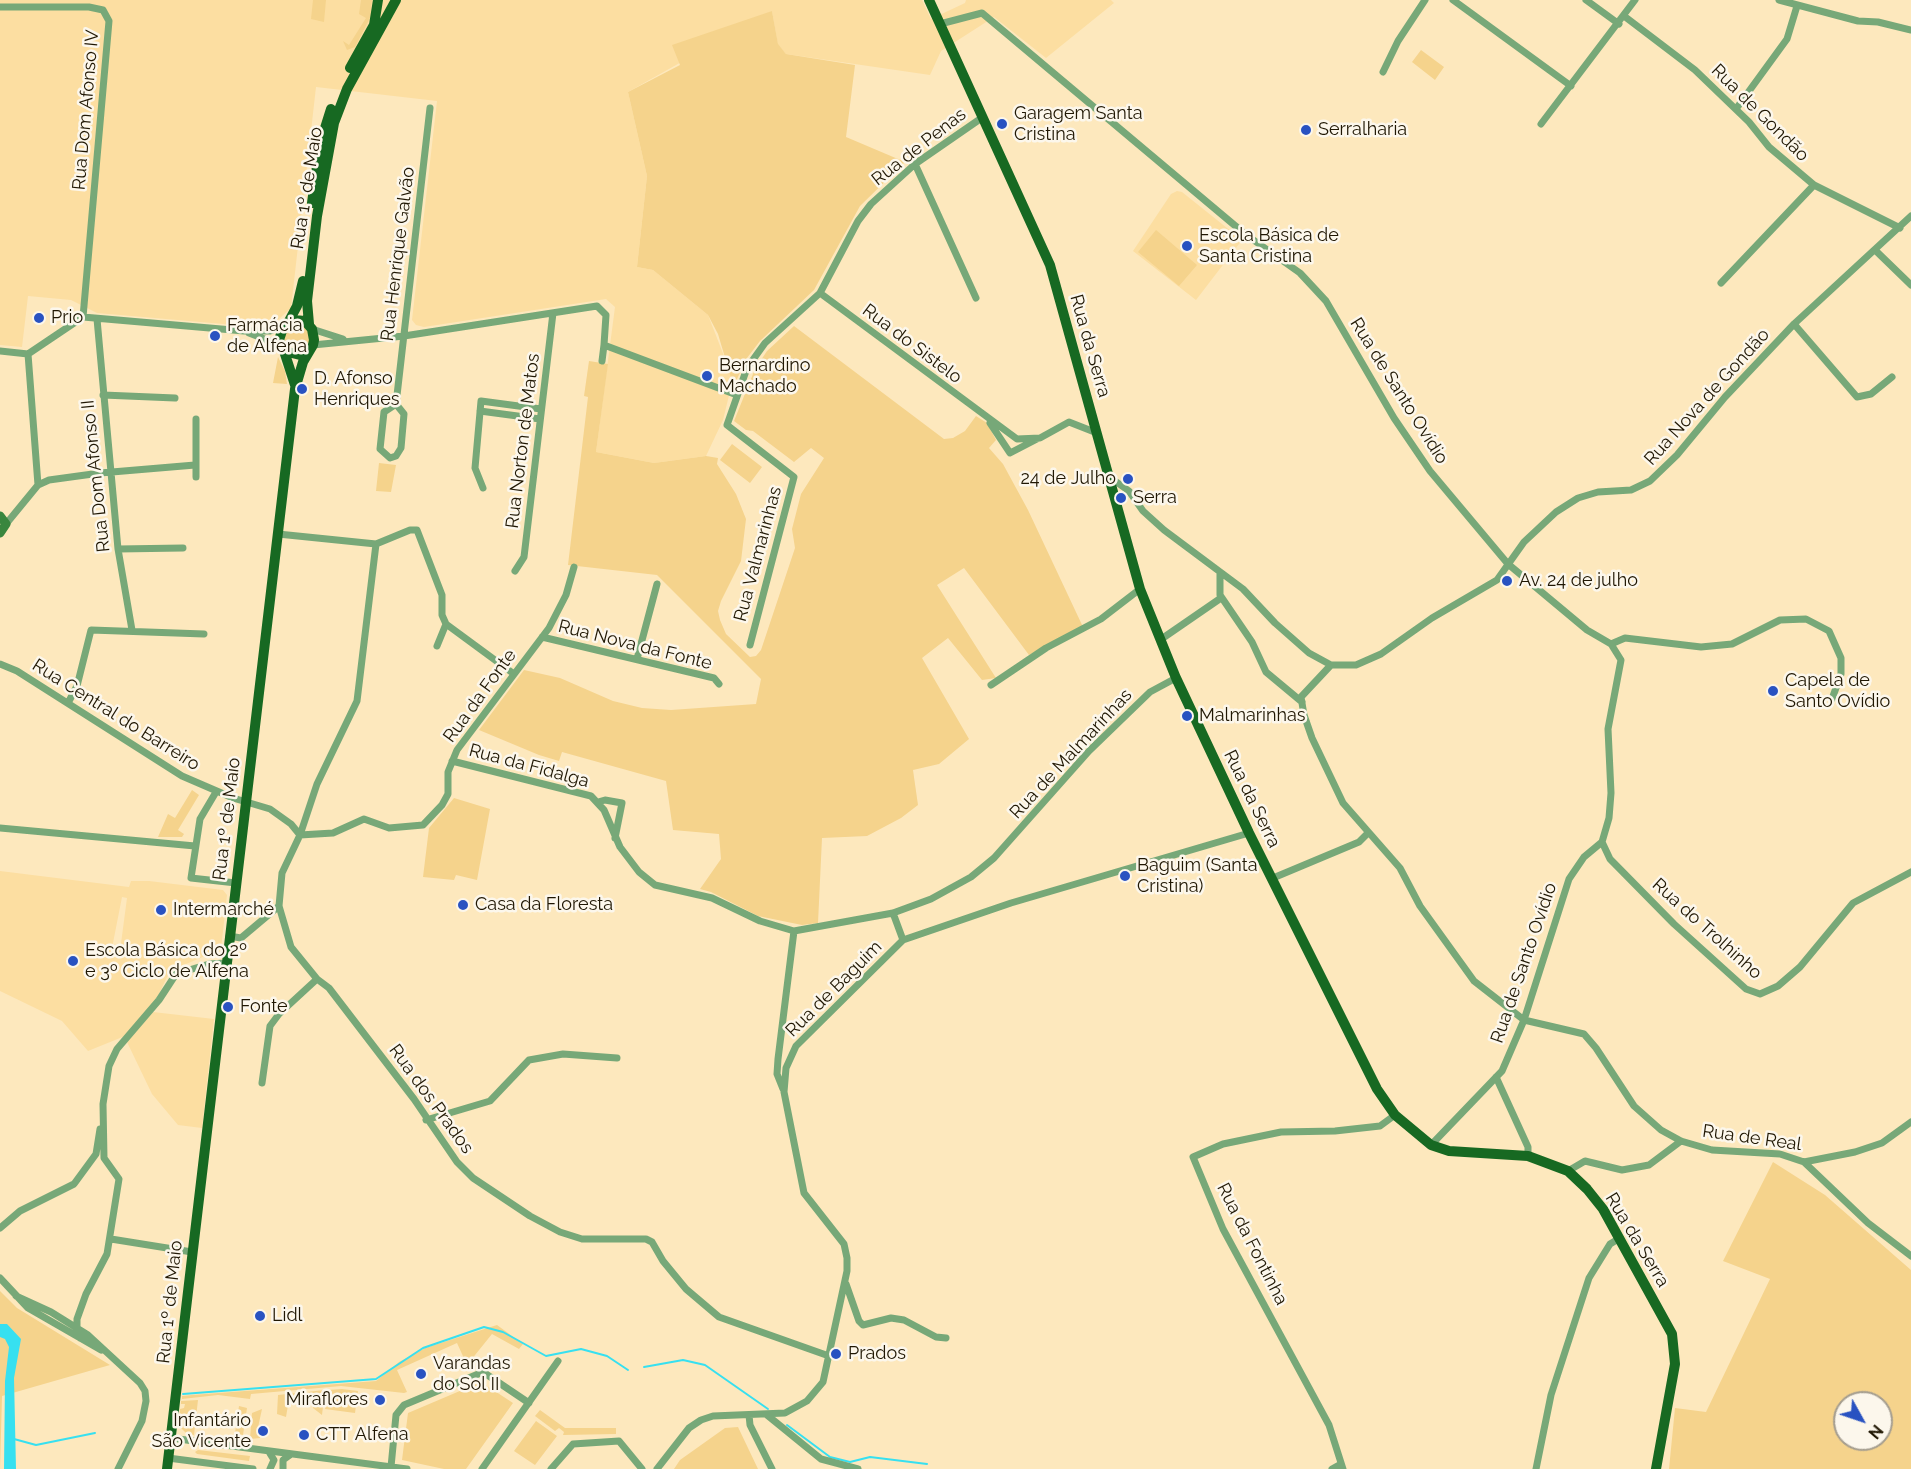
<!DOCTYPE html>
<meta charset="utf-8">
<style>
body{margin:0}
#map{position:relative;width:1911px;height:1469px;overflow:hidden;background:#fde8bd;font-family:Raleway,sans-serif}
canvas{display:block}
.north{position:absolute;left:1833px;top:1391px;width:60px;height:60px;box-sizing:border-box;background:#fcf7ec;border:2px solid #a49d8f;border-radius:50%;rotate:130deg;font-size:16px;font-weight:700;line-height:24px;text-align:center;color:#201703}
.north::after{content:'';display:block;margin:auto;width:21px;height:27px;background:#2952c1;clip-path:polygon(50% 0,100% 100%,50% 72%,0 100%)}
</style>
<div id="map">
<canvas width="1911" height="1469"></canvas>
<div class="north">N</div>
</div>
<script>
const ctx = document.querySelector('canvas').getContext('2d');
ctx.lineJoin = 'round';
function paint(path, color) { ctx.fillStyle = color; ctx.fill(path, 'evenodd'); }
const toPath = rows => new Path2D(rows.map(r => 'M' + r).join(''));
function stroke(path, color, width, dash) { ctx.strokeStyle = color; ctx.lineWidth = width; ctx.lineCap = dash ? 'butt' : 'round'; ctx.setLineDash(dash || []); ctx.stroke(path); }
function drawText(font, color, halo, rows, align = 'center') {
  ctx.font = font + ' Raleway,sans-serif'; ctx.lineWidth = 5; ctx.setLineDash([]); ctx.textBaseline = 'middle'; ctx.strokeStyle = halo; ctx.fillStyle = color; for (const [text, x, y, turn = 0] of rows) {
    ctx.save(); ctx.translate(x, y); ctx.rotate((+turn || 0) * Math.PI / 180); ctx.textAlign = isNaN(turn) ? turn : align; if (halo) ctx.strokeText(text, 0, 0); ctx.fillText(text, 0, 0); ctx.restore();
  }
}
paint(toPath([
 [0,0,922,0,931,19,965,3,966,0,1111,0,1114,3,1046,58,994,17,941,51,930,75,786,54,778,45,772,11,628,92,647,176,637,267,653,270,708,315,733,379,723,420,706,456,654,463,596,452,615,307,606,299,424,327,416,325,412,320,437,101,316,87,291,308,269,328,97,313,71,300,28,296,22,347,0,345],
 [1177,191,1182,192,1242,240,1196,300,1133,251,1171,194],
 [0,871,129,887,131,881,149,881,223,890,227,895,221,949,170,971,155,1002,125,1036,88,1051,62,1021,0,991],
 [122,897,127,898,120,951,112,948],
 [153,1012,214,1019,202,1128,178,1125,152,1094,127,1042]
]), '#fcdea1');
paint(toPath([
 [313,0,326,0,324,22,311,19],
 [361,0,372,0,370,18,355,47,347,50,343,41,349,45,366,18,359,14],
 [772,11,778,44,786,54,855,65,846,137,905,162,860,206,814,290,760,341,747,358,737,379,732,381,718,334,708,315,653,270,637,267,647,176,628,92,680,65,672,45],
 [1421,50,1444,67,1435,80,1412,62],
 [1156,230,1197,265,1179,286,1138,252],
 '284 337a13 13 0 1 1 26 0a13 13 0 1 1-26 0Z',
 [794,326,944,439,953,438,965,431,976,416,987,423,996,440,989,448,1003,464,1028,510,1083,627,1029,655,964,568,937,585,996,678,982,680,948,638,922,658,969,739,939,764,913,770,918,805,901,818,867,836,822,838,818,923,802,925,758,916,711,892,700,889,721,859,719,834,673,830,666,781,562,752,559,761,539,755,479,730,524,670,560,678,613,701,642,708,671,710,756,704,761,679,657,575,568,565,588,397,584,396,589,361,608,364,596,452,654,463,706,456,718,458,717,464,736,494,746,519,741,561,721,601,718,611,720,620,726,634,750,657,756,656,761,650,795,548,792,529,801,494,824,458,811,448,794,462,753,431,746,430,734,421,755,369,767,351],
 [278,357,285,371,287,384,273,383],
 [732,444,762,467,750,483,720,460],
 [379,463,396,465,391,492,376,491],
 [192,790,199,795,178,830,184,834,182,837,158,837,168,814,175,818],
 [454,798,490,809,477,880,456,875,454,880,423,877,429,828],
 [1773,1162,1825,1195,1911,1270,1911,1469,1669,1469,1675,1408,1706,1412,1770,1279,1723,1261],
 [1845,1403,1881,1403,1881,1439,1845,1439],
 [0,1291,17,1308,110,1365,2,1396,0,1469],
 [497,1325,523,1344,519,1349,492,1334,467,1365,457,1343,397,1370,407,1392,404,1393,341,1386,251,1394,250,1399,218,1395,182,1399,182,1396,192,1395,376,1381,399,1362,425,1348],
 [481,1382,513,1403,466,1469,444,1469,402,1460,408,1413],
 [342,1389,358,1391,355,1413,325,1409,328,1390],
 [325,1390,322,1415,313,1408,314,1403,289,1399,286,1417,277,1414,278,1395],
 [198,1400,194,1435,187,1434,179,1426,180,1409,184,1408,185,1404,181,1404,181,1401],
 [239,1406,247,1408,243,1435,235,1433],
 [262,1409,257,1432,261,1433,260,1438,250,1439,252,1413],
 [540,1410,565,1428,616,1428,616,1434,563,1435,564,1432,559,1428,555,1431,535,1416],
 [536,1421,557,1436,535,1465,514,1451],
 [738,1427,758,1469,674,1469,680,1460,725,1428],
 [198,1450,250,1456,249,1461,197,1454,195,1452]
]), '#f5d38c');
paint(toPath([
 [0,1324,7,1324,21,1339,14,1378,16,1469,4,1469,5,1381,9,1347,5,1339,0,1337]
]), '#37e0f0');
stroke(toPath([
 [644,1367,683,1360,705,1365,768,1409],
 [183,1394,376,1379,423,1348,484,1327,503,1332,546,1356,581,1349,607,1356,628,1370],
 [787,1425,830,1457,850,1462,870,1457,927,1464],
 [14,1439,36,1445,95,1433]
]), '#37e0f0', 2);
stroke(toPath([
 [1453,0,1571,86],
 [1586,0,1619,24],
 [1779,0,1858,21,1878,22,1911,30],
 [0,7,89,7,103,10,109,21,83,317],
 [1624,16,1695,70,1749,122,1769,147,1814,185,1900,228],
 [940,24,982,13,1245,234,1300,273,1326,301,1394,418,1430,471,1508,564,1587,630,1611,644,1621,660,1608,729,1611,793,1609,818,1602,842,1584,857,1569,879,1524,1020,1502,1071,1431,1145],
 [1383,72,1398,41,1425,0],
 [1736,109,1787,39,1797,6],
 [1541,124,1635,0],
 [915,164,976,298],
 [1875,250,1911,285],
 [1721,283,1814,185],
 [820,293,1017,439,1040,438,1069,422,1097,433],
 [97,319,118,549,132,630],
 [1794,324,1857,397,1871,394,1892,377],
 [312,329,343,339],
 [249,333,280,345],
 [313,345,404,336,597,306,606,315,604,345,737,395],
 [0,351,28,354],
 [28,354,83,317,244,331,270,331,284,325],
 [602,361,604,345],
 [103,395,175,398],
 [396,404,430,108],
 [396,404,404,414,401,448,396,456,390,458,380,449,384,412,396,404],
 [480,411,540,419],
 [990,423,1010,453,1037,439],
 [1108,476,1129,491,1143,511,1164,530,1243,589,1275,623,1309,653,1331,665,1356,665,1381,654,1432,618,1497,580,1524,542,1556,512,1578,498,1598,492,1631,490,1650,481,1677,455,1725,397,1794,324,1911,216],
 [196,477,196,419],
 [38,485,49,480,100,473,195,465],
 [483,488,475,468,481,401,541,409],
 [6,524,38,485,28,354],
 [278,534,376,544,410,530,417,530,442,595,442,615,446,624,514,674],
 [376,544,357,701,317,784,300,835,282,873,279,906,291,947,317,979,329,988,414,1099,457,1162,473,1178,530,1216,560,1232,582,1239,646,1239,652,1242,663,1261,686,1289,719,1317,829,1356],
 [118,549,183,548],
 [515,571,524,557,553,313],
 [1220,574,1220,595,1252,642,1266,672,1302,702],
 [542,637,714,678,719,684],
 [1160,640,1221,598],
 [1611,644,1625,638,1701,647,1732,644,1780,620,1806,619,1829,631,1841,658,1841,674,1832,699],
 [750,645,794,477,727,425,747,368,765,343,820,293,858,221,871,204,915,164,983,117],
 [437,646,446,624],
 [637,659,657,584],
 [0,664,17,671,182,776,233,798,270,809,291,824,300,835],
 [1331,665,1301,697,1304,715,1312,738,1343,803,1400,868,1420,906,1474,981,1524,1020,1584,1034,1596,1048,1634,1106,1661,1130,1681,1141,1712,1150,1780,1154,1804,1162,1855,1152,1882,1143,1911,1122],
 [991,685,1046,648,1101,619,1140,589],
 [68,703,77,686,91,630,204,634],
 [452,761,591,796,604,810,620,847,639,872,655,885,712,898,760,921,794,931,893,913,931,899,971,877,994,858,1089,751,1150,692,1176,678],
 [216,792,200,819,191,878,236,883],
 [598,802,605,800,622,803,615,838],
 [0,828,195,846],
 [300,835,333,833,364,819,389,828,423,825,442,805,448,794,448,772,457,750,549,628,566,595,574,567],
 [1602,842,1610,859,1674,924,1746,989,1760,994,1778,986,1800,967,1853,903,1911,872],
 [1273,878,1359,842,1368,833],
 [893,913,903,940],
 [229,936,241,938,279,906],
 [1496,1077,1528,1147,1528,1156],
 [262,1083,270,1026,279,1014,317,979],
 [783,1089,777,1074,778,1059,794,931],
 [426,1120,490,1101,529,1060,563,1054,617,1058],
 [1804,1162,1868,1223,1911,1256],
 [1568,1171,1585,1161,1622,1170,1649,1165,1681,1141],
 [0,1228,20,1211,74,1184,96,1154,100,1129],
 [111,1239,192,1252],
 [0,1278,28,1308,101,1350],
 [846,1284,859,1321,863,1325,891,1318,904,1320,936,1337,946,1338],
 [16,1296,51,1312,88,1335,140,1383,145,1391,146,1401,142,1421,118,1469],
 [80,1338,77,1332,77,1319,86,1294,107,1254,119,1179,104,1158,103,1104,109,1066,117,1049,159,1000,176,974,209,964,226,963],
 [749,1415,750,1425,772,1469],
 [767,1415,821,1459,858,1469],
 [171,1438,407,1469],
 [269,1452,274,1460,270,1469],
 [168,1458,253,1469],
 [391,1467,396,1415,404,1405,483,1372,529,1403],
 [283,1469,283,1460,290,1455],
 [482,1469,558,1361],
 [551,1469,573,1444,619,1441,642,1469],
 [657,1469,689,1428,701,1420,713,1416,785,1413,807,1401,823,1382,847,1271,847,1258,844,1244,804,1193,784,1092,786,1068,796,1046,903,940,1011,903,1249,833],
 [1332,1469,1341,1464],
 [1343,1469,1329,1425,1223,1229,1193,1157,1223,1144,1281,1132,1335,1131,1380,1126,1395,1115],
 [1536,1469,1551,1395,1589,1278,1610,1244,1620,1238]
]), '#77a878', 7);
stroke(toPath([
 [0,516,6,524,0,533]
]), '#39863e', 9);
stroke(toPath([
 [929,0,1050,265,1140,589,1176,678,1249,833,1377,1089,1395,1115,1431,1145,1449,1151,1528,1156,1568,1171,1587,1189,1603,1209,1672,1334,1675,1364,1656,1469],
 [350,68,374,25,378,0],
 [312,203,320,144,331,109],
 [289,321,297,306,303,281],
 [309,324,307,301,317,216,334,123,347,89,396,0],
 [284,351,295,385],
 [167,1469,295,389,303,362,313,345,314,340,312,329,305,321,294,320,284,325,279,340,284,351,300,355,310,350]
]), '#176922', 10);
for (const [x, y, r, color] of [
 [1002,124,6,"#2952c1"],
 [1306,130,6,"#2952c1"],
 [1187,246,6,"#2952c1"],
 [39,318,6,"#2952c1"],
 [215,336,6,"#2952c1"],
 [707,376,6,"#2952c1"],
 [302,389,6,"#2952c1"],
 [1128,479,6,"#2952c1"],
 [1121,498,6,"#2952c1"],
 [1507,581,6,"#2952c1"],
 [1773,691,6,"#2952c1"],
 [1187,716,6,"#2952c1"],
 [1125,876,6,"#2952c1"],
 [463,905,6,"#2952c1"],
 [161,910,6,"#2952c1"],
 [73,961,6,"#2952c1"],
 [228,1007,6,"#2952c1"],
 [260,1316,6,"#2952c1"],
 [836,1354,6,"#2952c1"],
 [421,1374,6,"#2952c1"],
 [380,1400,6,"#2952c1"],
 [263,1431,6,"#2952c1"],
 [304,1435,6,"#2952c1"]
]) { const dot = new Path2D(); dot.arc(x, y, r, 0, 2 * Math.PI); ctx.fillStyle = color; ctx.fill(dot); stroke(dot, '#fcf7ec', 2); }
drawText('18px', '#201703', '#fcf7ec', [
 ["Rua Dom Afonso IV",86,110,-85],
 ["Rua de Gondão",1760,113,45],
 ["Rua de Penas",919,147,-38],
 ["Rua 1º de Maio",307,188,-81],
 ["Rua Henrique Galvão",398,254,-83],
 ["Rua do Sistelo",912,344,37],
 ["Rua da Serra",1090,346,74],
 ["Rua de Santo Ovídio",1399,391,58],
 ["Rua Nova de Gondão",1707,397,-48],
 ["Rua Norton de Matos",523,441,-83],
 ["Rua Dom Afonso II",96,476,-96],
 ["Rua Valmarinhas",758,554,-75],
 ["Rua Nova da Fonte",635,645,14],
 ["Rua da Fonte",480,696,-54],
 ["Rua Central do Barreiro",116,715,32],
 ["Rua de Malmarinhas",1071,754,-47],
 ["Rua da Fidalga",529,766,15],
 ["Rua da Serra",1252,799,64],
 ["Rua 1º de Maio",227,819,-83],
 ["Rua do Trolhinho",1707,929,42],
 ["Rua de Santo Ovídio",1524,963,-71],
 ["Rua de Baguim",834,989,-45],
 ["Rua dos Prados",431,1099,54],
 ["Rua de Real",1752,1138,8],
 ["Rua da Serra",1637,1240,59],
 ["Rua da Fontinha",1252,1244,63],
 ["Rua 1º de Maio",170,1302,-84]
]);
drawText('18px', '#201703', '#fcf7ec', [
 ["Garagem Santa",1014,114],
 ["Cristina",1014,135],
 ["Serralharia",1318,130],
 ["Escola Básica de",1199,236],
 ["Santa Cristina",1199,257],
 ["Prio",51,318],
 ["Farmácia",227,326],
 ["de Alfena",227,347],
 ["Bernardino",719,366],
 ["Machado",719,387],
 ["D. Afonso",314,379],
 ["Henriques",314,400],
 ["24 de Julho",1116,479,"right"],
 ["Serra",1133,498],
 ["Av. 24 de julho",1519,581],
 ["Capela de",1785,681],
 ["Santo Ovídio",1785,702],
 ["Malmarinhas",1199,716],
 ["Baguim (Santa",1137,866],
 ["Cristina)",1137,887],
 ["Casa da Floresta",475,905],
 ["Intermarché",173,910],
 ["Escola Básica do 2º",85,951],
 ["e 3º Ciclo de Alfena",85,972],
 ["Fonte",240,1007],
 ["Lidl",272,1316],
 ["Prados",848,1354],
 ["Varandas",433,1364],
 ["do Sol II",433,1385],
 ["Miraflores",368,1400,"right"],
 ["Infantário",251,1421,"right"],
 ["São Vicente",251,1442,"right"],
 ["CTT Alfena",316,1435]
], 'left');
</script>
